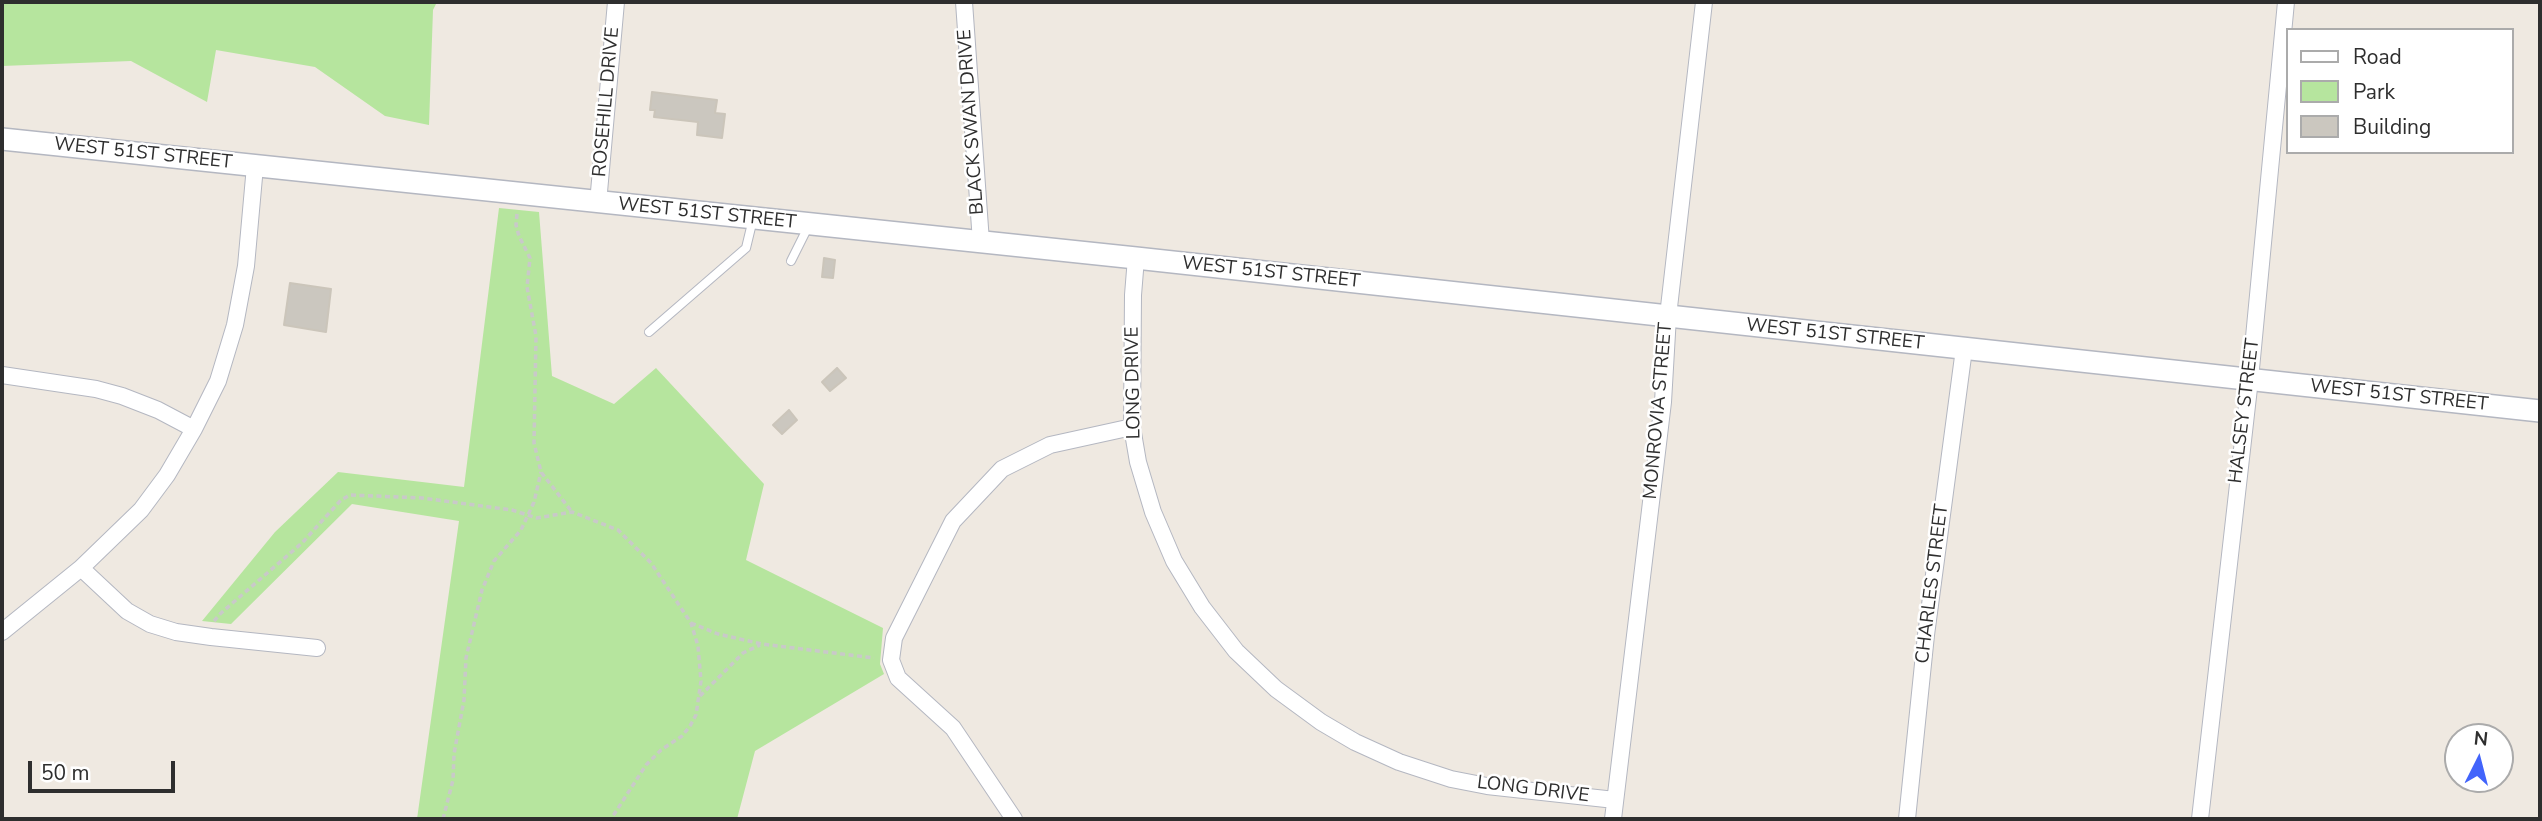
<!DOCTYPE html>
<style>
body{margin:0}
#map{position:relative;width:2542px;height:821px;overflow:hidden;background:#efe9e1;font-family:"Nunito Sans",sans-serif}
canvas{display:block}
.frame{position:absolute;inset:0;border:4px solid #2e2e2e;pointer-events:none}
.legend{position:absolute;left:2286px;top:28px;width:228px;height:126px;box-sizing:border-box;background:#fff;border:2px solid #ababab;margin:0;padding:9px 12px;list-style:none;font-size:21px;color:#2e2e2e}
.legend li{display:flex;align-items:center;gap:14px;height:35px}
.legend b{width:35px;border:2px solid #ababab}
.north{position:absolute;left:2444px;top:723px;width:70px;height:70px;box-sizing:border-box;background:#fff;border:2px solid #ababab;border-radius:50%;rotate:6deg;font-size:19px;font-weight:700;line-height:28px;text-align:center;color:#2e2e2e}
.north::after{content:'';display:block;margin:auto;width:24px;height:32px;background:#4264fb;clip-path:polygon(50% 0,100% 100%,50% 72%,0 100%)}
.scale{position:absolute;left:28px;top:761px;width:147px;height:32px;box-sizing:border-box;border:4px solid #2e2e2e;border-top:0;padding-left:9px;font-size:21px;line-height:24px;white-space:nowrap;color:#2e2e2e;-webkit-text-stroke:5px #fff;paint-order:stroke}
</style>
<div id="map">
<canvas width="2542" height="821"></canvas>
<div class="frame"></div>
<ul class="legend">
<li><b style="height:9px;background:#fff"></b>Road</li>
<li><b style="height:19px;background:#b6e59e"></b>Park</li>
<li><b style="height:19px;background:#cbc7bf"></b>Building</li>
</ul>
<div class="north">N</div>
<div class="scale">50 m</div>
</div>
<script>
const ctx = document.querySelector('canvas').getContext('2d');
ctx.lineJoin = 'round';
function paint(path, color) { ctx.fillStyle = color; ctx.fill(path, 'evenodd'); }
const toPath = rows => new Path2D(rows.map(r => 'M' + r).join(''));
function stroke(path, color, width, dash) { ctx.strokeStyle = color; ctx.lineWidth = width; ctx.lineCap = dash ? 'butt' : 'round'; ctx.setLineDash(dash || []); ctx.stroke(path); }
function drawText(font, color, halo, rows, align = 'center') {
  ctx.font = font + ' "Nunito Sans",sans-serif'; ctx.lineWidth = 5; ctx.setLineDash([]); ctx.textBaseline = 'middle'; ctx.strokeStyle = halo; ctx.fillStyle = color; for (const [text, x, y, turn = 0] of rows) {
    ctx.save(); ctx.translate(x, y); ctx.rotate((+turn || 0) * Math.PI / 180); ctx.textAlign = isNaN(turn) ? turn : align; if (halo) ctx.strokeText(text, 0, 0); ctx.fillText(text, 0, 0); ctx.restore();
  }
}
paint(toPath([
 [2,2,437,2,433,10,429,125,385,116,315,67,216,50,207,102,131,61,2,66],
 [499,208,539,212,552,376,614,404,656,368,764,484,746,560,883,628,880,664,884,674,755,751,737,819,417,819,459,521,352,504,231,624,202,621,275,532,338,472,464,487]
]), '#b6e59e');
const building = toPath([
 [652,92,717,100,715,113,725,114,722,138,697,135,698,122,654,117,655,110,650,110,652,92],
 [824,258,835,260,833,278,822,277,824,258],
 [290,283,331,289,326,332,284,325,290,283],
 [837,368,846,378,830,391,822,382,837,368],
 [789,410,797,420,782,434,773,425,789,410]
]);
paint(building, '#cbc7bf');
stroke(building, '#cbc5ba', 2);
const lane = toPath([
 [791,261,809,225],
 [649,332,746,248,753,219]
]);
const street = toPath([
 [964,2,981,242],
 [598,203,616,2],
 [1136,258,1133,295,1132,427,1138,462,1153,512,1174,561,1202,607,1236,651,1276,689,1321,722,1355,742,1399,762,1451,779,1487,786,1615,800],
 [2,375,96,389,122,396,158,410,194,429],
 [81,568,127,611,150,624,176,632,211,637,317,648],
 [2,632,81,568,141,510,167,475,194,429,218,381,235,325,246,266,255,166],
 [1014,819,953,728,898,678,891,660,894,638,953,521,1002,469,1050,445,1132,427],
 [1613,819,1663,402,1668,316,1704,2],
 [1907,819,1926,635,1964,349],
 [2200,819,2250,379,2286,2]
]);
const secondary = toPath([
 [2,139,1136,258,2540,411]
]);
stroke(lane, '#b4b7c1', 10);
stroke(street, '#b4b7c1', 18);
stroke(secondary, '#b4b7c1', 24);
stroke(toPath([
 [517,214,516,225,519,236,530,258,527,287,536,336,534,443,541,472,572,512],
 [214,621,221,613,302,543,341,500,350,495,422,498,512,510,537,518,572,512,618,530,651,563,691,623,698,646,701,681,696,715,690,726,682,736,661,750,646,765,611,819],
 [691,623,718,634,762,644,874,658],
 [700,696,743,653,760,645],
 [443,819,453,780,454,754,464,700,466,658,482,590,494,561,521,530,534,502,541,472]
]), '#c9c9c9', 3.5, [5, 3.5]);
stroke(lane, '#fff', 8);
stroke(street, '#fff', 16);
stroke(secondary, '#fff', 21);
drawText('19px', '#2e2e2e', '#fff', [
 ["ROSEHILL DRIVE",607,102,-85],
 ["BLACK SWAN DRIVE",972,122,-94],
 ["WEST 51ST STREET",143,154,6],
 ["WEST 51ST STREET",707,214,6],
 ["WEST 51ST STREET",1271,273,6],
 ["WEST 51ST STREET",1835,335,6],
 ["LONG DRIVE",1134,383,-91],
 ["WEST 51ST STREET",2399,396,6],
 ["MONROVIA STREET",1659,411,-85],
 ["HALSEY STREET",2245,411,-83],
 ["CHARLES STREET",1933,584,-83],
 ["LONG DRIVE",1533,790,7]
]);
</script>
